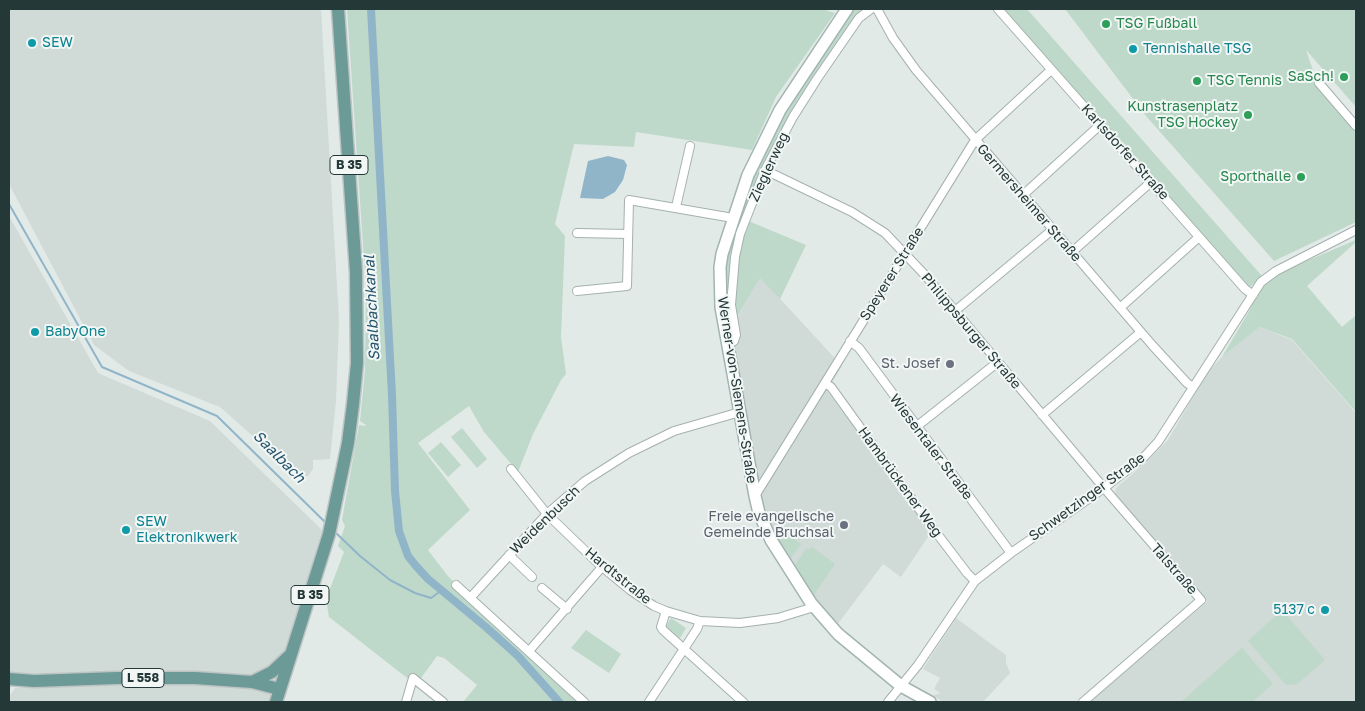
<!DOCTYPE html>
<meta charset="utf-8">
<style>
body{margin:0}
#map{position:relative;width:1365px;height:711px;overflow:hidden;background:#e2eae8;font-family:"Golos Text",sans-serif}
canvas{display:block}
.frame{position:absolute;inset:0;border:10px solid #243937;pointer-events:none}
</style>
<div id="map">
<canvas width="1365" height="711"></canvas>
<div class="frame"></div>
</div>
<script>
const ctx = document.querySelector('canvas').getContext('2d');
ctx.lineJoin = 'round';
function paint(path, color) { ctx.fillStyle = color; ctx.fill(path, 'evenodd'); }
const toPath = rows => new Path2D(rows.map(r => 'M' + r).join(''));
function stroke(path, color, width, dash) { ctx.strokeStyle = color; ctx.lineWidth = width; ctx.lineCap = dash ? 'butt' : 'round'; ctx.setLineDash(dash || []); ctx.stroke(path); }
function drawText(font, color, halo, rows, align = 'center') {
  ctx.font = font + ' "Golos Text",sans-serif'; ctx.lineWidth = 4; ctx.setLineDash([]); ctx.textBaseline = 'middle'; ctx.strokeStyle = halo; ctx.fillStyle = color; for (const [text, x, y, turn = 0] of rows) {
    ctx.save(); ctx.translate(x, y); ctx.rotate((+turn || 0) * Math.PI / 180); ctx.textAlign = isNaN(turn) ? turn : align; if (halo) ctx.strokeText(text, 0, 0); ctx.fillText(text, 0, 0); ctx.restore();
  }
}
paint(toPath([
 [9,9,321,9,339,320,336,401,330,459,313,460,313,469,308,476,300,478,220,407,129,371,94,345,9,184],
 [9,216,98,373,210,421,322,530,286,653,261,675,146,675,9,683],
 [760,277,842,366,827,391,932,531,901,577,883,564,837,625,810,595,769,527,760,500,752,455,745,403,734,355,737,318],
 [1260,327,1292,340,1356,413,1356,702,1090,702,1207,602,1191,581,1192,579,1190,581,1115,494,1116,488,1150,459,1168,440,1207,373,1222,357],
 [956,618,1006,655,1006,663,1010,673,983,702,944,702,932,696,940,693,934,689,940,678,923,669],
 [148,680,238,682,276,691,273,702,9,702,9,697,15,688]
]), '#d0dad7');
paint(toPath([
 [347,9,822,9,835,13,776,97,752,150,636,132,634,147,574,144,555,224,565,236,561,337,566,374,561,380,533,434,518,472,484,432,469,406,418,443,470,510,428,550,447,575,469,598,580,702,463,702,477,685,444,658,437,656,416,685,329,617,326,599,344,552,338,546,345,526,342,520,359,425,365,426,366,425,360,421,365,370,366,290],
 [849,9,864,9,859,18,793,117,746,220,806,245,780,299,760,278,734,322,734,341,721,307,722,254,780,110],
 [1002,9,1027,9,1262,276,1249,288],
 [1065,9,1356,9,1356,107,1306,50,1319,88,1356,132,1356,222,1274,261,1146,116],
 [1356,240,1356,242,1307,286,1342,327,1356,315,1356,412,1292,339,1260,327,1222,357,1248,313,1258,292,1271,276],
 [462,428,487,459,477,468,451,437],
 [441,442,461,465,448,477,428,453],
 [783,531,801,544,790,559,778,539],
 [812,547,835,564,813,596,794,566,807,548,809,550],
 [1282,610,1325,660,1297,684,1286,685,1248,641],
 [671,618,686,628,680,638,665,628],
 [586,630,621,654,609,673,571,648],
 [1242,648,1273,684,1252,702,1182,701]
]), '#bed9ca');
paint(toPath([
 [608,156,624,160,627,165,623,180,615,192,603,199,580,198,588,161]
]), '#91b5c8');
stroke(toPath([
 [9,204,102,367,217,416,326,523],
 [334,531,360,556,390,580,415,593,431,598,442,590]
]), '#91b5c8', 2);
stroke(toPath([
 [371,9,392,395,395,491,399,531,408,556,416,566,428,579,487,628,518,656,559,702]
]), '#91b5c8', 8);
const minor = toPath([
 [877,9,893,38,916,70,1153,346,1187,383,1193,387],
 [998,9,1245,289,1253,295],
 [1319,83,1356,126],
 [765,170,852,212,885,233,924,274,1104,488,1201,600,1083,702],
 [1023,195,1100,125],
 [676,207,690,146],
 [577,233,628,234],
 [1072,252,1151,182],
 [577,291,627,286,629,200,733,218],
 [1121,307,1199,237],
 [955,311,1052,230],
 [850,341,859,348,1011,553],
 [727,345,734,341,736,335,731,305,735,257,740,234,765,170,793,117,817,79,859,18,871,9],
 [825,383,831,387,932,527,967,573,975,581],
 [1042,415,1141,332],
 [916,427,998,362],
 [511,469,547,514,602,567,630,590,654,606,666,611,700,621,740,623,778,618,814,607],
 [755,496,975,140,1051,70],
 [509,555,532,577],
 [456,585,584,702],
 [542,588,567,609],
 [471,597,547,514,585,481,629,453,674,431,740,412],
 [666,611,661,627,663,630,743,702],
 [529,651,602,567],
 [406,702,413,678,443,702],
 [649,702,697,629,700,621],
 [888,702,918,665,975,581,1011,553,1104,488,1145,456,1158,442,1261,282,1276,271,1356,230]
]);
const secondary = toPath([
 [847,9,780,110,748,175,722,254,720,267,721,307,755,496,759,513,771,540,811,603,838,634,901,686,930,702]
]);
const primary = toPath([
 [9,679,34,681,117,678,195,678,252,682,279,689],
 [252,682,272,672,289,656],
 [276,702,329,534,348,443,353,404,357,363,356,272,338,9]
]);
stroke(minor, '#a5b1af', 10);
stroke(secondary, '#a2b4b1', 14);
stroke(primary, '#bdc4c3', 15);
stroke(minor, '#fff', 8);
stroke(secondary, '#fff', 11);
stroke(primary, '#6c9a97', 12);
for (const [x, y, r, color] of [
 [1106,24,5,"#2e9e5b"],
 [32,43,5,"#0f9aa8"],
 [1133,49,5,"#0f9aa8"],
 [1344,77,5,"#2e9e5b"],
 [1197,81,5,"#2e9e5b"],
 [1248,115,5,"#2e9e5b"],
 [1301,177,5,"#2e9e5b"],
 [35,332,5,"#0f9aa8"],
 [950,364,5,"#6b7280"],
 [844,525,5,"#6b7280"],
 [126,530,5,"#0f9aa8"],
 [1325,610,5,"#0f9aa8"]
]) { const dot = new Path2D(); dot.arc(x, y, r, 0, 2 * Math.PI); ctx.fillStyle = color; ctx.fill(dot); stroke(dot, '#f2f7f6', 2); }
for (const [x, y, w] of [
 [349,165,38],
 [310,595,38],
 [143,678,42]
]) { const box = new Path2D(); box.roundRect(x - w / 2, y - 9.5, w, 19, 4); ctx.fillStyle = '#f2f7f6'; ctx.fill(box); stroke(box, '#243937', 1); }
drawText('bold 12px', '#243937', null, [
 ["B 35",349,165],
 ["B 35",310,595],
 ["L 558",143,678]
]);
drawText('14px', '#27864d', '#f2f7f6', [
 ["TSG Fußball",1116,24,"left"],
 ["SaSch!",1334,77],
 ["TSG Tennis",1207,81,"left"],
 ["Kunstrasenplatz",1238,107],
 ["TSG Hockey",1238,123],
 ["Sporthalle",1291,177]
], 'right');
drawText('14px', '#0d838f', '#f2f7f6', [
 ["SEW",42,43],
 ["Tennishalle TSG",1143,49],
 ["BabyOne",45,332],
 ["SEW",136,522],
 ["Elektronikwerk",136,538],
 ["5137 c",1315,610,"right"]
], 'left');
drawText('14px', '#243937', '#f2f7f6', [
 ["Karlsdorfer Straße",1125,152,48],
 ["Zieglerweg",769,167,-65],
 ["Germersheimer Straße",1029,203,49],
 ["Speyerer Straße",892,274,-58],
 ["Philippsburger Straße",971,331,50],
 ["Werner-von-Siemens-Straße",737,390,81],
 ["Wiesentaler Straße",931,447,53],
 ["Hambrückener Weg",900,482,54],
 ["Schwetzinger Straße",1087,497,-36],
 ["Weidenbusch",545,520,-44],
 ["Talstraße",1174,569,49],
 ["Hardtstraße",618,576,39]
]);
drawText('14px', '#5b616d', '#f2f7f6', [
 ["St. Josef",940,364],
 ["Freie evangelische",834,517],
 ["Gemeinde Bruchsal",834,533]
], 'right');
drawText('italic 15px', '#26546d', '#f2f7f6', [
 ["Saalbachkanal",372,308,-93],
 ["Saalbach",279,457,45]
]);
</script>
